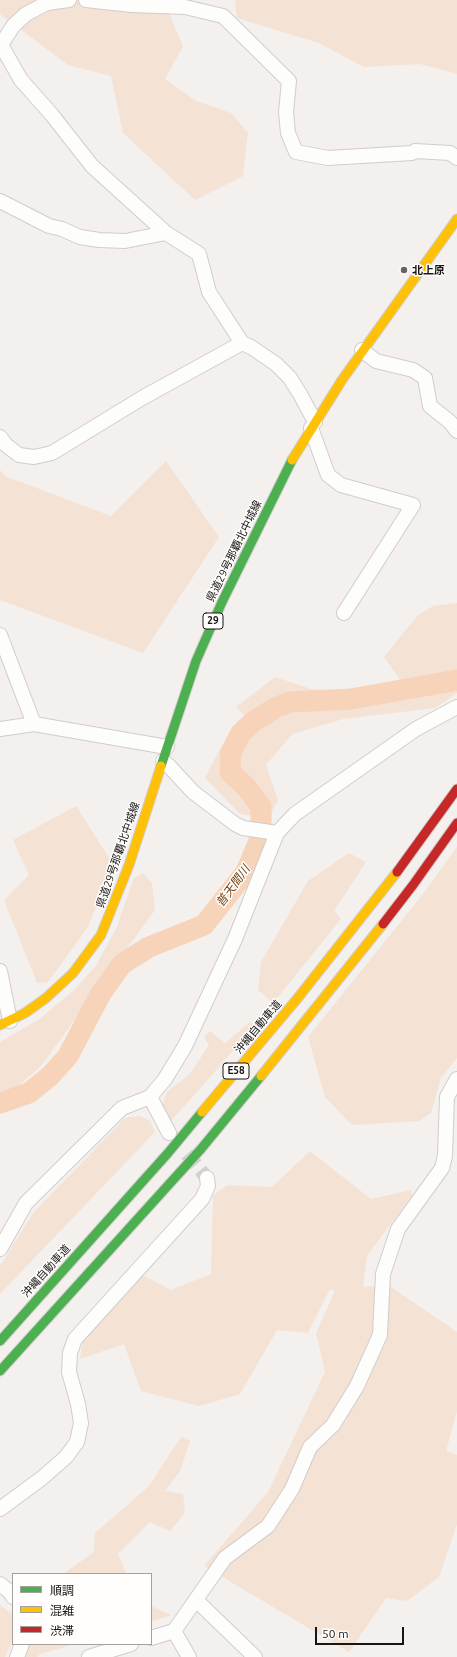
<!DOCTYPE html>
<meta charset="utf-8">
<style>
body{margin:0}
#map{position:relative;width:457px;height:1657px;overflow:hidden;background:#f3f0ee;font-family:Ubuntu,"Noto Sans JP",sans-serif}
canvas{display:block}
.legend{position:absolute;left:12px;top:1573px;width:140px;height:72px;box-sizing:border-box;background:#fffefd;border:1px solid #a3a1a0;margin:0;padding:5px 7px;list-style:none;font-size:12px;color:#181615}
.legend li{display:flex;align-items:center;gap:8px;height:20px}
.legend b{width:20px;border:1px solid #a3a1a0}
.scale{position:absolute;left:315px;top:1627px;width:89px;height:18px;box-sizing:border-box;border:2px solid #181615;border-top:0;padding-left:5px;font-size:12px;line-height:14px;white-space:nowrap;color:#181615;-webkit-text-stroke:3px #fffefd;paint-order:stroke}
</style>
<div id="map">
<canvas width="457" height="1657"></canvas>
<ul class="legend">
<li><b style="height:5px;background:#4caf50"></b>順調</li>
<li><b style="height:5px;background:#ffc107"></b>混雑</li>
<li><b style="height:5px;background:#c62828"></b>渋滞</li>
</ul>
<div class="scale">50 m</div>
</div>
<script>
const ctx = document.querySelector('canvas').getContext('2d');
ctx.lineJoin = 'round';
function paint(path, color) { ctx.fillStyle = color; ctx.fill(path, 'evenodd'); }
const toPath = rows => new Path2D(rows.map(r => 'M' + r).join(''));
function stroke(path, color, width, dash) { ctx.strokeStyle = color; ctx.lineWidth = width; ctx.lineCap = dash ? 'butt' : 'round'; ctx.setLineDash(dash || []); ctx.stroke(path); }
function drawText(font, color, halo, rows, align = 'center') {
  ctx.font = font + ' Ubuntu,"Noto Sans JP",sans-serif'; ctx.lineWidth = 3; ctx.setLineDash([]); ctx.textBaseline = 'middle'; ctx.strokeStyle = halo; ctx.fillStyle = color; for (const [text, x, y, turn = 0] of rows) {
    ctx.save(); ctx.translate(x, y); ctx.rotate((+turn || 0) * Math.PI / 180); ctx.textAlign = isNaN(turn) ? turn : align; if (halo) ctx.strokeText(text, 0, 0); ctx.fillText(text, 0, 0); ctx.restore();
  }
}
paint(toPath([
 [0,0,163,0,183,46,165,79,196,101,231,113,248,133,243,176,195,200,123,133,111,76,68,65,0,14],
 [235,0,457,0,457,74,420,64,364,67,319,43,237,18],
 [166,461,219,537,143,653,0,600,0,470,5,476,111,516],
 [457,603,457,693,435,708,343,719,292,734,266,765,278,800,269,818,240,814,205,778,220,749,245,716,236,707,275,677,311,689,395,696,402,682,384,657,418,615,433,606],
 [76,806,113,864,88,927,48,982,37,983,4,900,29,875,13,840],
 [457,847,457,1058,441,1078,431,1113,419,1121,352,1125,325,1097,308,1037,423,894],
 [349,853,366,862,334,911,341,919,273,1003,258,990,261,962,308,881],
 [143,873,152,883,155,910,41,1066,17,1087,0,1092,0,1042,38,1020,72,992,95,967,116,929,134,878],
 [250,1022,255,1026,171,1121,162,1105,167,1092,190,1074,209,1045,204,1037,210,1031,225,1043],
 [140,1116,150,1121,155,1132,0,1294,0,1266,33,1213,125,1118],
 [310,1151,371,1199,411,1190,412,1195,367,1256,363,1287,388,1285,457,1332,457,1411,446,1451,457,1455,457,1524,439,1577,407,1601,386,1598,349,1652,204,1566,268,1492,325,1372,316,1333,335,1291,330,1289,308,1333,277,1330,240,1394,199,1406,141,1391,124,1344,80,1359,84,1334,142,1275,171,1290,211,1274,213,1196,227,1185,272,1187],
 [181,1437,190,1441,180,1471,165,1491,183,1494,185,1513,170,1531,150,1522,118,1554,126,1574,63,1574,94,1552,95,1533,149,1486],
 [0,1605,13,1615,13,1640,5,1657,0,1657],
 [151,1606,171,1615,151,1622],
 [27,1644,75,1644,40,1654,37,1657,23,1657]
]), '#f4e2d4');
stroke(toPath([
 [0,1103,29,1093,50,1076,68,1056,100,995,122,964,149,947,204,925,246,872,261,836,261,807,247,788,230,772,231,752,241,733,254,721,277,707,290,702,351,699,457,680]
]), '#f6d3b9', 21);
stroke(toPath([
 [187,1154,207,1178]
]), '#d2cfcd', 14, [14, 7]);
const street = toPath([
 [69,0,47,3,26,14,13,26,1,45,21,80,52,115,92,166,166,233,199,254,209,292,242,343,251,347,276,364,290,378,300,394,315,422],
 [86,0,132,5,185,7,223,16,289,81,286,112,288,133,296,152,328,158,412,153,415,151,450,153,457,158],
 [0,201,49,226,62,229,80,237,99,240,125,241,166,233],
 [362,350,376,361,413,370,425,378,430,406,450,422,457,431],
 [311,428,328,475,341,485,413,505,344,613],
 [0,437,6,445,19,455,34,457,52,453,142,398,242,343],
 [0,635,34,724],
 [0,729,34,724,167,747],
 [163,761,169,766,193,792,235,824,243,828,277,833],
 [0,971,10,1021],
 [150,1097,169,1133],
 [0,1249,26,1203,122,1108,150,1097,165,1079,185,1046,235,939,277,833,295,814,416,729,457,707],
 [0,1509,42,1478,66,1457,77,1442,81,1423,78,1404,69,1372,70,1353,75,1339,202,1199,208,1186,207,1178],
 [0,1584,10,1592,13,1597],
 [196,1600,255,1657],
 [174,1631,189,1657],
 [151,1638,174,1631,225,1558,268,1526,292,1489,310,1447,333,1425,357,1386,380,1335,383,1274,398,1229,442,1168,445,1156,447,1097,457,1079],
 [17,1657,22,1644],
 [89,1657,131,1644]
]);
const fast = toPath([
 [161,766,196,661,222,602,292,460],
 [0,1341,168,1153,202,1112],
 [0,1371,201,1149,261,1076]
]);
const slow = toPath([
 [292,460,342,380,457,219],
 [0,1025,25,1013,46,998,73,973,101,935,129,865,161,766],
 [261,1076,383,924],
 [202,1112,297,999,397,872]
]);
const jam = toPath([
 [397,872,457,789],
 [383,924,413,885,457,823]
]);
stroke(street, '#d0cdcc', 16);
stroke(fast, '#d0cdcc', 11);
stroke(slow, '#d0cdcc', 11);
stroke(jam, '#d0cdcc', 11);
stroke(street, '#fdfdfc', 14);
stroke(fast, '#4caf50', 9);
stroke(slow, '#ffc107', 9);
stroke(jam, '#c62828', 9);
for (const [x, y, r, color] of [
 [404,270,4,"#656261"]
]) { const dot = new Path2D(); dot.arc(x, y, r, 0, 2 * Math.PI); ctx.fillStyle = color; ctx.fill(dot); stroke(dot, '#fffefd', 1.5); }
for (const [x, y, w] of [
 [213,621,20],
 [236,1071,26]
]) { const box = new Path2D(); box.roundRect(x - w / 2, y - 8, w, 16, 3); ctx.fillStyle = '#fffefd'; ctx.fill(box); stroke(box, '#181615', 1); }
drawText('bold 10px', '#181615', null, [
 ["29",213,621],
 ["E58",236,1071]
]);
drawText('bold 11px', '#181615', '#fffefd', [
 ["北上原",412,270]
], 'left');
drawText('11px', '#181615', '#fffefd', [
 ["県道29号那覇北中城線",234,551,-64],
 ["県道29号那覇北中城線",118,855,-71],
 ["沖縄自動車道",258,1027,-50],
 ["沖縄自動車道",46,1271,-48]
]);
drawText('italic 12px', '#764314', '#fffefd', [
 ["普天間川",233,886,-54]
]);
</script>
